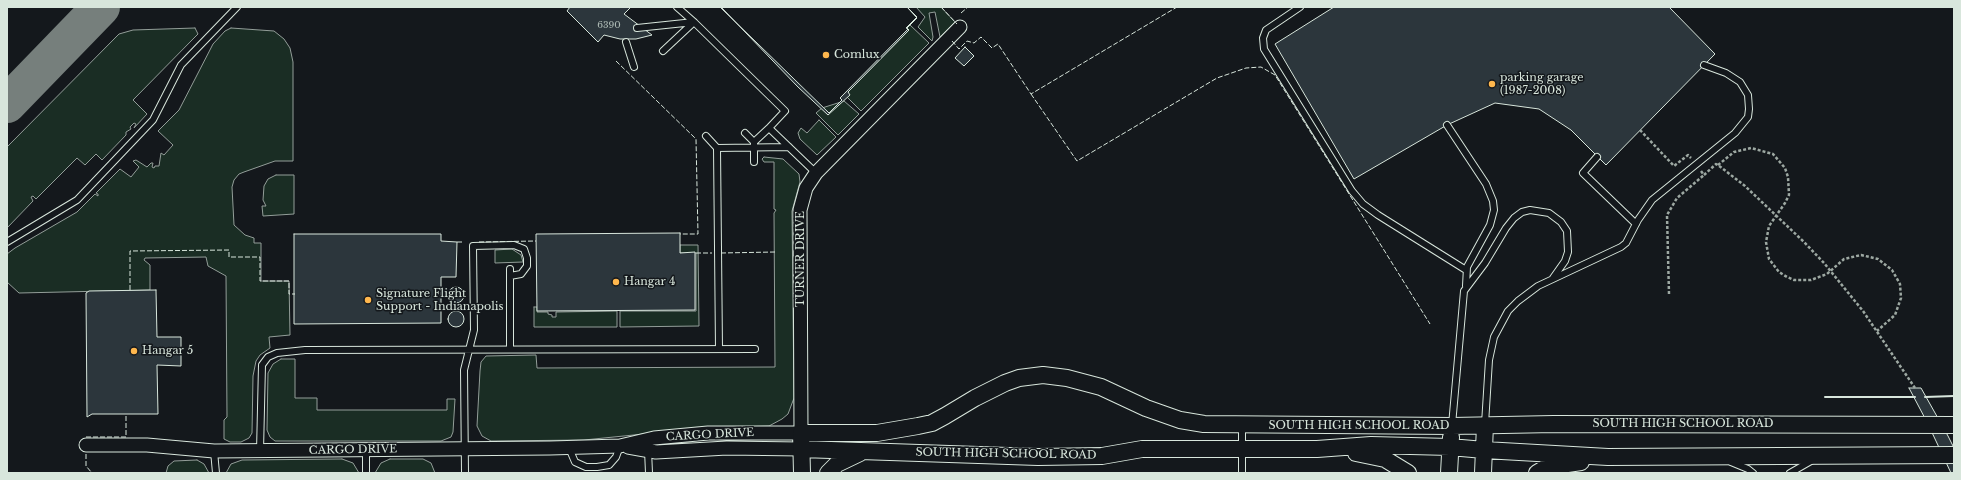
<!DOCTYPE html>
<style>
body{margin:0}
#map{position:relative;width:1961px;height:480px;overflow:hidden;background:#14181c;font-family:"Libre Baskerville",serif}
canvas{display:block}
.frame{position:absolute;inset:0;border:8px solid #d8e6dc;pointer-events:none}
</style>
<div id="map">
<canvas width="1961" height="480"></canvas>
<div class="frame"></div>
</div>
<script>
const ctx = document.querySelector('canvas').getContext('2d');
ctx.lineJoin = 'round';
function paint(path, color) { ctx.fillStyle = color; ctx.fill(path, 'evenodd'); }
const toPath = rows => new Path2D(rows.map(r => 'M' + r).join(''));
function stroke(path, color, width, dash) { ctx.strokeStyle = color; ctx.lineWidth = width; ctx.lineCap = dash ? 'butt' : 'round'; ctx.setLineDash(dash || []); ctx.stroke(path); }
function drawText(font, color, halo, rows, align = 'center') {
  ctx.font = font + ' "Libre Baskerville",serif'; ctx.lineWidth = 3; ctx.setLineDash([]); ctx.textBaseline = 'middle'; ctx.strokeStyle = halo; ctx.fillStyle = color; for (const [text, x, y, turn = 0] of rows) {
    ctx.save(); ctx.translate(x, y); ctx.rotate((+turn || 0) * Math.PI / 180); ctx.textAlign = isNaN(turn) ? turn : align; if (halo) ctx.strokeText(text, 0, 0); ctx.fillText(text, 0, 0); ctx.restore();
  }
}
const green = toPath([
 [916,7,941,7,955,22,940,37,935,12,929,13,933,37,932,41,918,27,925,17,916,7],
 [910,25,929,43,861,111,847,97,848,92,909,30,907,28,910,25],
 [195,28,198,34,194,38,133,100,147,114,134,128,136,124,134,123,130,127,131,129,126,132,126,135,102,160,96,154,85,165,77,158,36,199,33,196,31,197,33,201,7,228,7,147,119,34,133,30,195,28],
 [231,28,274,31,284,39,290,48,293,62,293,161,275,161,244,172,239,174,234,180,232,187,234,225,245,235,254,238,254,243,261,243,261,281,289,281,290,335,269,337,270,348,260,355,256,361,253,376,252,433,249,438,241,442,230,442,224,439,224,420,227,417,226,276,208,266,206,257,145,258,144,260,150,265,150,290,19,293,7,282,7,254,15,248,77,212,95,194,98,196,98,194,96,193,120,169,131,177,139,167,133,161,136,160,147,167,151,163,153,163,152,167,154,168,155,166,159,166,161,153,164,155,173,145,158,131,179,110,213,44,225,31,231,28],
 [844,101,859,114,838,135,816,113,822,108,844,101],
 [819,120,836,137,817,155,800,139,798,133,801,128,807,133,819,120],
 [764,157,783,159,799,174,800,182,792,211,794,398,788,414,782,419,769,426,703,428,584,440,491,441,482,436,477,426,480,371,481,362,486,356,536,355,537,368,775,367,774,213,776,210,774,209,774,162,764,162,762,159,764,157],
 [276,175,294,175,294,214,263,216,262,206,266,206,263,200,264,186,268,179,276,175],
 [680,245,698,245,699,326,620,327,620,311,696,311,696,253,680,253,680,245],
 [512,249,521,255,523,262,495,263,495,250,512,249],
 [534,307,537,307,537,312,548,312,548,314,552,315,552,317,556,317,556,312,617,311,617,327,534,327,534,307],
 [281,359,295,359,295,398,317,398,317,410,447,410,447,399,455,399,453,432,451,437,441,441,275,441,270,437,267,430,268,373,273,364,281,359],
 [342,459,353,463,359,473,226,473,231,464,242,460,342,459],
 [390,459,423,459,431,463,435,473,375,473,381,463,390,459],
 [197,460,204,464,209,473,166,473,168,466,174,461,197,460]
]);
paint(green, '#1a2d24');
stroke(green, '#939e99', 1);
stroke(toPath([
 [7,104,101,7]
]), '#767f7c', 38);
const building = toPath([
 [570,7,631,7,624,14,652,35,636,39,620,39,604,35,598,42,567,11,570,7],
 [720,7,907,7,917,17,906,28,908,29,840,98,842,100,829,113,720,7],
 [721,7,907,7,917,18,907,28,909,30,848,92,850,95,828,115,798,87,721,7],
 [1334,7,1669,7,1715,54,1606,165,1571,130,1539,109,1495,103,1447,125,1354,179,1275,44,1334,7],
 [965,47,974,56,964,66,955,58,965,47],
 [680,233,680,253,695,252,695,310,537,311,536,234,680,233],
 [294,234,441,234,441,241,457,242,456,277,441,277,441,323,294,324,294,234],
 '448 295a8 8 0 1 1 16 0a8 8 0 1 1-16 0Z',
 [156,290,157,337,181,337,181,366,157,365,158,414,92,414,87,417,86,293,89,291,156,290],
 '448 319a8 8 0 1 1 16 0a8 8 0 1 1-16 0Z',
 [1909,388,1921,388,1948,436,1954,448,1954,473,1951,473,1928,424,1909,388]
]);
paint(building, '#2c363c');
stroke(building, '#d8e6dc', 1);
const service = toPath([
 [677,7,694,22],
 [1300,7,1266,30,1263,38,1264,49,1352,191,1363,204,1378,215,1466,270],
 [637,28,694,22],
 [626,42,634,67],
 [663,51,694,22,785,111,769,128,816,173],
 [1447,125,1486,184,1493,201,1494,210,1490,225,1467,267,1466,286],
 [745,133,754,142,754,162],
 [706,136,717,148,719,349],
 [754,142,769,128],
 [717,148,789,147],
 [1597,157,1583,173,1636,224],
 [7,242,77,200,153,120,181,65,237,7],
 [510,269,510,349],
 [1485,424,1489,360,1494,337,1508,311,1518,301,1538,286,1621,247,1626,243,1638,220,1652,200,1735,133,1748,117,1749,109,1748,95,1740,82,1726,73,1704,65],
 [1452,425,1464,291,1485,263,1506,228,1514,218,1522,212,1530,210,1549,213,1561,222,1567,231,1568,252,1565,261,1553,278],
 [569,448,575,462,586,467,597,467,609,465,616,457,620,446],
 [648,450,649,473],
 [214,451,216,473],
 [260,451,262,365,268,357,277,353,305,350,755,349],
 [1731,462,1748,469,1753,473],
 [366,473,366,450],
 [465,473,464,370,474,330,473,246,514,245,524,249,527,258,527,266,521,274,510,276],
 [1242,473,1242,425],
 [1790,473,1811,461]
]);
const minor = toPath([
 [86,445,147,445,214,451,550,448,620,446,654,438,708,433,801,433,800,210,806,188,816,173,960,27],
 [628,447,656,452,727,448,801,449]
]);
const tertiary = toPath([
 [801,449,1038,457,1102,456,1142,449,1317,449,1371,445,1450,447,1484,450,1608,457,1954,455],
 [1356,453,1385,459,1408,473],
 [802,473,801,433,877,433,918,426,932,423,945,416,975,398,1005,383,1019,378,1043,375,1067,378,1101,387,1146,408,1180,420,1204,424,1452,426,1554,424,1954,425],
 [828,473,837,464,860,453],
 [1449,473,1451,437],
 [1483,473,1485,425],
 [1537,473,1547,467,1581,462]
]);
stroke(service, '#d8e6dc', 8);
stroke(minor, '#d8e6dc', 15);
stroke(tertiary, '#d8e6dc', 18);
stroke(toPath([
 [1640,130,1674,166,1688,155,1691,158],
 [1718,165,1734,152,1751,148,1773,154,1785,168,1788,177,1789,195,1785,203,1769,226,1766,242,1769,259,1779,272,1787,277,1794,280,1811,280,1827,274,1844,259,1861,255,1878,259,1892,270,1900,284,1901,298,1895,315,1877,331],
 [1701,171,1704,175,1716,164,1718,165,1745,186,1804,242,1824,263,1863,311,1915,388],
 [1669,294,1667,215,1677,198,1704,175]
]), '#9da8a2', 2.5, [3, 2]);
stroke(service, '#14181c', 6);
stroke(minor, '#14181c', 13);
stroke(tertiary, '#14181c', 16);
stroke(toPath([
 [941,7,957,24],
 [961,13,968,7],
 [952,41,959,49,967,41,974,43,981,37,992,48,998,44,1031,94,1177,7],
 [616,61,696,139,698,234,680,234],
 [1031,94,1077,161,1217,78,1246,68,1261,67,1275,75,1430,324],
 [457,242,463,242],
 [479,242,536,241],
 [696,253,712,253],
 [721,253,775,252],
 [130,290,130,251,229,250,229,257,260,257,260,281,289,281,289,294,295,294],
 [86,437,126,437,126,415],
 [86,454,86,466,92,473]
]), '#d8e6dc', 1, [5, 2]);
stroke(toPath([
 [1825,397,1915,397],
 [1925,397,1954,396]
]), '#d8e6dc', 2);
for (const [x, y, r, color] of [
 [826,55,4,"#ffb74d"],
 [1492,84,4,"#ffb74d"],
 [616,282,4,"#ffb74d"],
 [368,300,4,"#ffb74d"],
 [134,351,4,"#ffb74d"]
]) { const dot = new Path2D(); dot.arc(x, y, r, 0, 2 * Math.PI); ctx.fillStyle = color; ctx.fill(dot); stroke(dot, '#14181c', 1.5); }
drawText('9px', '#adbab4', null, [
 ["6390",609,25]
]);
drawText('11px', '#d8e6dc', '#14181c', [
 ["Comlux",834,55],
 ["parking garage",1500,78],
 ["(1987-2008)",1500,91],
 ["Hangar 4",624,282],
 ["Signature Flight",376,294],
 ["Support - Indianapolis",376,307],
 ["Hangar 5",142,351]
], 'left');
drawText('11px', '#d8e6dc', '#14181c', [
 ["TURNER DRIVE",801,259,-90],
 ["SOUTH HIGH SCHOOL ROAD",1683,424],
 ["SOUTH HIGH SCHOOL ROAD",1359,426],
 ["CARGO DRIVE",710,435,-3],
 ["CARGO DRIVE",353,450,-1],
 ["SOUTH HIGH SCHOOL ROAD",1006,454,1]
]);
</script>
